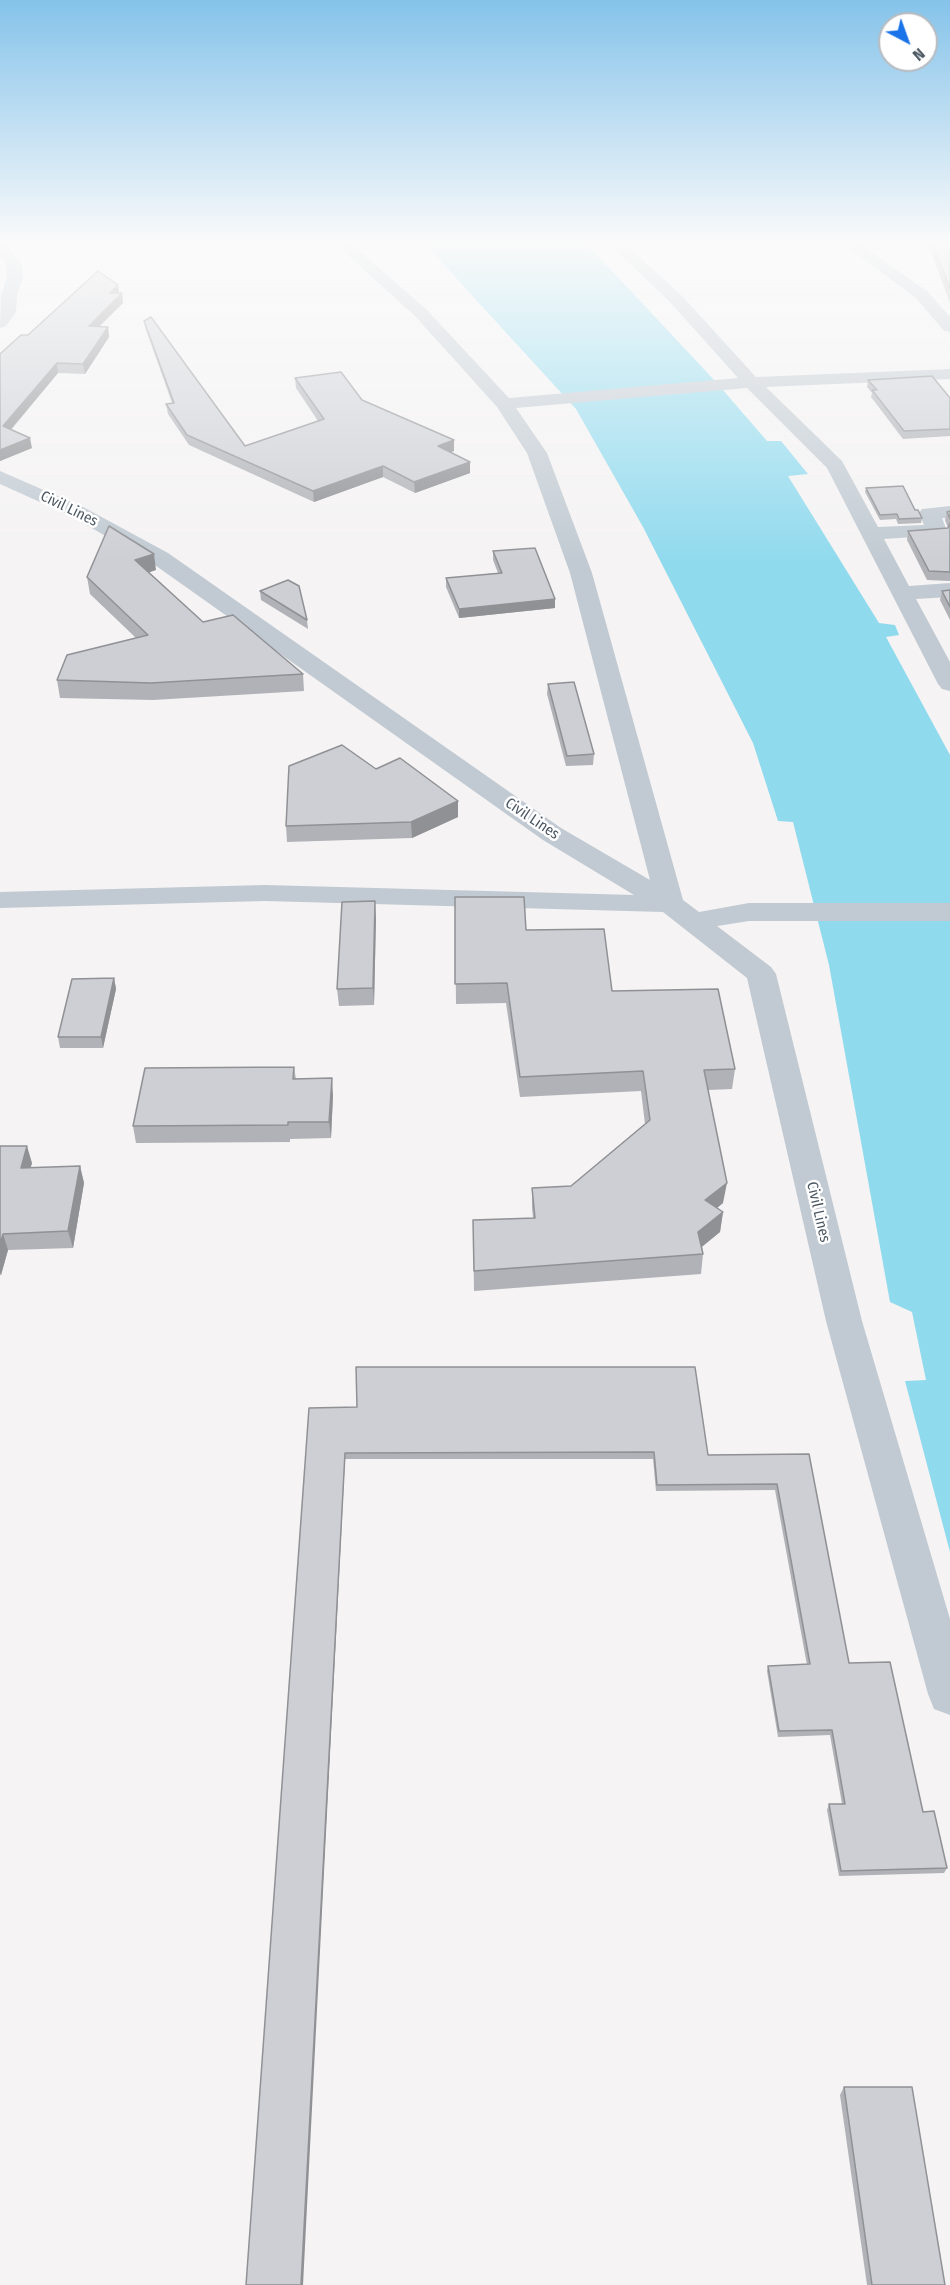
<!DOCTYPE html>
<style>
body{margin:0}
#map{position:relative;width:950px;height:2285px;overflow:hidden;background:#f5f3f3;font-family:"Fira Sans Condensed",sans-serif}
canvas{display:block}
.north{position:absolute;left:878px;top:12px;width:60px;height:60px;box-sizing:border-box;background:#fff;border:2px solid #b7bbc0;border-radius:50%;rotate:139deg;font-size:16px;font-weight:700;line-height:24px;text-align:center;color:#4a5661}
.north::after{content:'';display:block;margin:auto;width:21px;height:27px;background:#1a73e8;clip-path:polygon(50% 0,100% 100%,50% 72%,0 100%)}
</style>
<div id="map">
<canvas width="950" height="2285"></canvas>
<div class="north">N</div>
</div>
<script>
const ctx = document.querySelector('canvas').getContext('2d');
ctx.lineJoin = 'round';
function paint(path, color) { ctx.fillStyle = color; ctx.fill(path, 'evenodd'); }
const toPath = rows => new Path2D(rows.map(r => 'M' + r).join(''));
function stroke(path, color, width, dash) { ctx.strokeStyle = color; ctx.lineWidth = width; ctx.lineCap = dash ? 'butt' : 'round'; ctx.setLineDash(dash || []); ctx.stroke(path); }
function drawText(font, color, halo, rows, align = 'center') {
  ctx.font = font + ' "Fira Sans Condensed",sans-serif'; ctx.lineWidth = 5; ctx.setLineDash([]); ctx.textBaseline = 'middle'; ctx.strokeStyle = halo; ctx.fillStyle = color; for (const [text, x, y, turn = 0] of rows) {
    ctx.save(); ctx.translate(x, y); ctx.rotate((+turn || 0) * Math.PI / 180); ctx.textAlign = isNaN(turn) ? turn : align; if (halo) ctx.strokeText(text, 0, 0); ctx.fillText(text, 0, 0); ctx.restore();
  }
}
paint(toPath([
 [423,242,585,242,716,382,767,441,781,441,808,474,788,476,879,623,895,625,899,635,886,637,950,755,950,1552,905,1381,926,1380,912,1312,890,1302,829,965,793,822,778,821,753,743,643,527,576,409]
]), '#90daee');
paint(toPath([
 [0,242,5,243,22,265,23,277,17,296,16,312,6,326,0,328,1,296,7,277,6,265,0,256,0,242],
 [333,242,349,242,427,310,509,398,738,378,670,302,607,242,623,242,682,296,756,377,950,369,950,379,766,387,842,461,878,527,924,525,919,513,922,509,950,506,950,518,942,518,947,531,944,535,884,539,909,586,950,583,950,597,916,599,950,662,950,691,942,689,938,684,827,468,747,388,516,408,547,453,592,573,683,900,699,912,749,903,950,903,950,921,749,921,717,926,771,967,776,974,862,1321,950,1619,950,1715,934,1709,928,1694,826,1321,747,978,663,912,265,901,0,908,0,892,265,885,634,895,543,840,152,563,71,516,0,484,0,471,85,508,168,553,561,828,650,880,570,573,527,453,497,407,415,316,333,242],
 [840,242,857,242,928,292,950,317,950,332,944,331,916,298,840,242]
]), '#c1cad2');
paint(toPath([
 [927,242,950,242,950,303],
 [118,285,119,293,122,293,123,303,99,327,108,327,109,337,85,374,58,373,11,430,32,448,0,461,28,335],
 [144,321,245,446,318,421,296,388,295,378,362,400,454,440,454,451,450,452,470,462,470,473,415,493,383,477,314,502,189,445,168,414,166,404,172,403,146,330],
 [868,380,950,398,950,436,903,439,871,397,872,393,867,387],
 [866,488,915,510,922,518,921,523,898,524,896,519,880,520,865,492],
 [950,511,950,581,927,580,907,540,908,531,948,528,945,520,947,512],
 [493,551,555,599,555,608,459,618,446,587,446,578,498,573,493,560],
 [156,570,149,572,203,622,303,674,304,691,153,700,60,698,57,680,136,638,90,594,87,577],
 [950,590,950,620,940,600,942,591],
 [260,591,307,620,308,629,261,600],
 [548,684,594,754,593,765,566,766,547,694],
 [376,769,458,801,458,817,412,838,287,842,286,826],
 [455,897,526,930,612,991,735,1069,732,1089,708,1090,723,1203,717,1208,723,1212,720,1232,702,1247,703,1254,701,1274,474,1291,473,1220,533,1218,532,1208,532,1188,571,1186,645,1124,641,1091,520,1097,506,1003,456,1004],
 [376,918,374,1005,339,1006,337,989],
 [114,978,116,989,103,1048,60,1048,58,1037],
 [294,1067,296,1079,333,1095,331,1138,290,1139,290,1142,136,1143,133,1126],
 [0,1146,32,1163,30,1168,80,1166,84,1183,73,1248,8,1250,1,1275,0,1275],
 [309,1408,708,1455,809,1454,849,1663,923,1812,947,1868,944,1873,839,1876,827,1810,829,1804,842,1804,830,1735,778,1737,767,1671,768,1666,807,1665,775,1490,656,1491,653,1459,345,1459],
 [844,2087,945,2285,867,2285,840,2095]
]), '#b0b2b7');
paint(toPath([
 [118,285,119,294,110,293],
 [122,293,123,303,90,335,89,326],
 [108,327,109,337,85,374,83,364],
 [57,363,58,373,5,436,3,426],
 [30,438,32,448,0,461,0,450],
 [454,440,454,451,438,457,438,446],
 [470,462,470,473,415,493,414,482],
 [383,466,383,477,314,502,313,491],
 [154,554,156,570,138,576,135,560],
 [555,599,555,608,459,618,459,609],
 [458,801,458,817,412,838,411,822],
 [375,901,376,918,374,1005,373,988],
 [114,978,116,989,103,1048,101,1037],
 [332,1078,333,1095,331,1138,329,1122],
 [27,1146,32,1163,26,1185,21,1168],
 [80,1166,84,1183,73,1248,68,1231],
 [727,1183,723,1203,702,1220,705,1200],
 [723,1212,720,1232,695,1252,698,1232],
 [3,1234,8,1250,1,1275,0,1272,0,1244],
 [345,1453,345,1459,303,2285,301,2285]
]), '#909195');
const building = toPath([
 [932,242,950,242,950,289,932,242],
 [98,271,118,285,110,293,122,293,89,326,108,327,83,364,57,363,3,426,30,438,0,450,0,354,21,335,28,335,98,271],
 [151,317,245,446,324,419,295,378,341,372,362,400,454,440,438,446,470,462,414,482,383,466,313,491,187,435,166,404,174,403,144,321,151,317],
 [932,376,950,398,950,429,904,431,872,390,877,390,868,380,932,376],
 [903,486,915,510,918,510,922,518,899,519,897,514,880,515,866,488,903,486],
 [950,511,950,519,947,512,950,511],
 [950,523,950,572,929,571,908,531,948,528,950,523],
 [109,526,154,554,135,560,203,622,233,615,303,674,151,683,57,680,67,655,148,635,87,577,109,526],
 [535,548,555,599,459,609,446,578,502,573,493,551,535,548],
 [288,580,299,586,307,620,260,591,288,580],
 [950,590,950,607,942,591,950,590],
 [574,682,594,754,567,756,548,684,574,682],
 [342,745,376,769,400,758,458,801,411,822,286,826,289,766,342,745],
 [455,897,524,897,526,930,604,929,612,991,718,989,735,1069,704,1070,727,1183,705,1200,723,1212,698,1232,703,1254,474,1271,473,1220,535,1218,532,1188,571,1186,650,1120,643,1071,520,1077,507,983,455,984,455,897],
 [375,901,373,988,337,989,342,902,375,901],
 [114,978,101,1037,58,1037,72,979,114,978],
 [294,1067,293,1079,332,1078,329,1122,288,1122,288,1125,133,1126,145,1068,294,1067],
 [0,1146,27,1146,21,1168,80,1166,68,1231,3,1234,0,1244,0,1146],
 [356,1367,695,1367,708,1455,809,1454,849,1663,890,1662,923,1812,934,1811,947,1868,841,1871,829,1804,845,1804,832,1730,779,1731,768,1666,810,1664,777,1484,657,1485,654,1452,345,1453,301,2285,246,2285,309,1408,357,1407,356,1367],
 [844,2087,912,2087,945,2285,872,2285,844,2087]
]);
paint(building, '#cdcfd5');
stroke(building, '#909195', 1.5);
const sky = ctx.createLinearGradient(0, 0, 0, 562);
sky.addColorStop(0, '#85c3ea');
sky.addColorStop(0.43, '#fafafa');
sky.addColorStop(1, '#fafafa00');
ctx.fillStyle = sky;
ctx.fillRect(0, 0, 950, 562);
drawText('15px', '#4a5661', '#fff', [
 ["Civil Lines",69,509,26],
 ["Civil Lines",532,819,34],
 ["Civil Lines",818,1212,77]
]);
</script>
